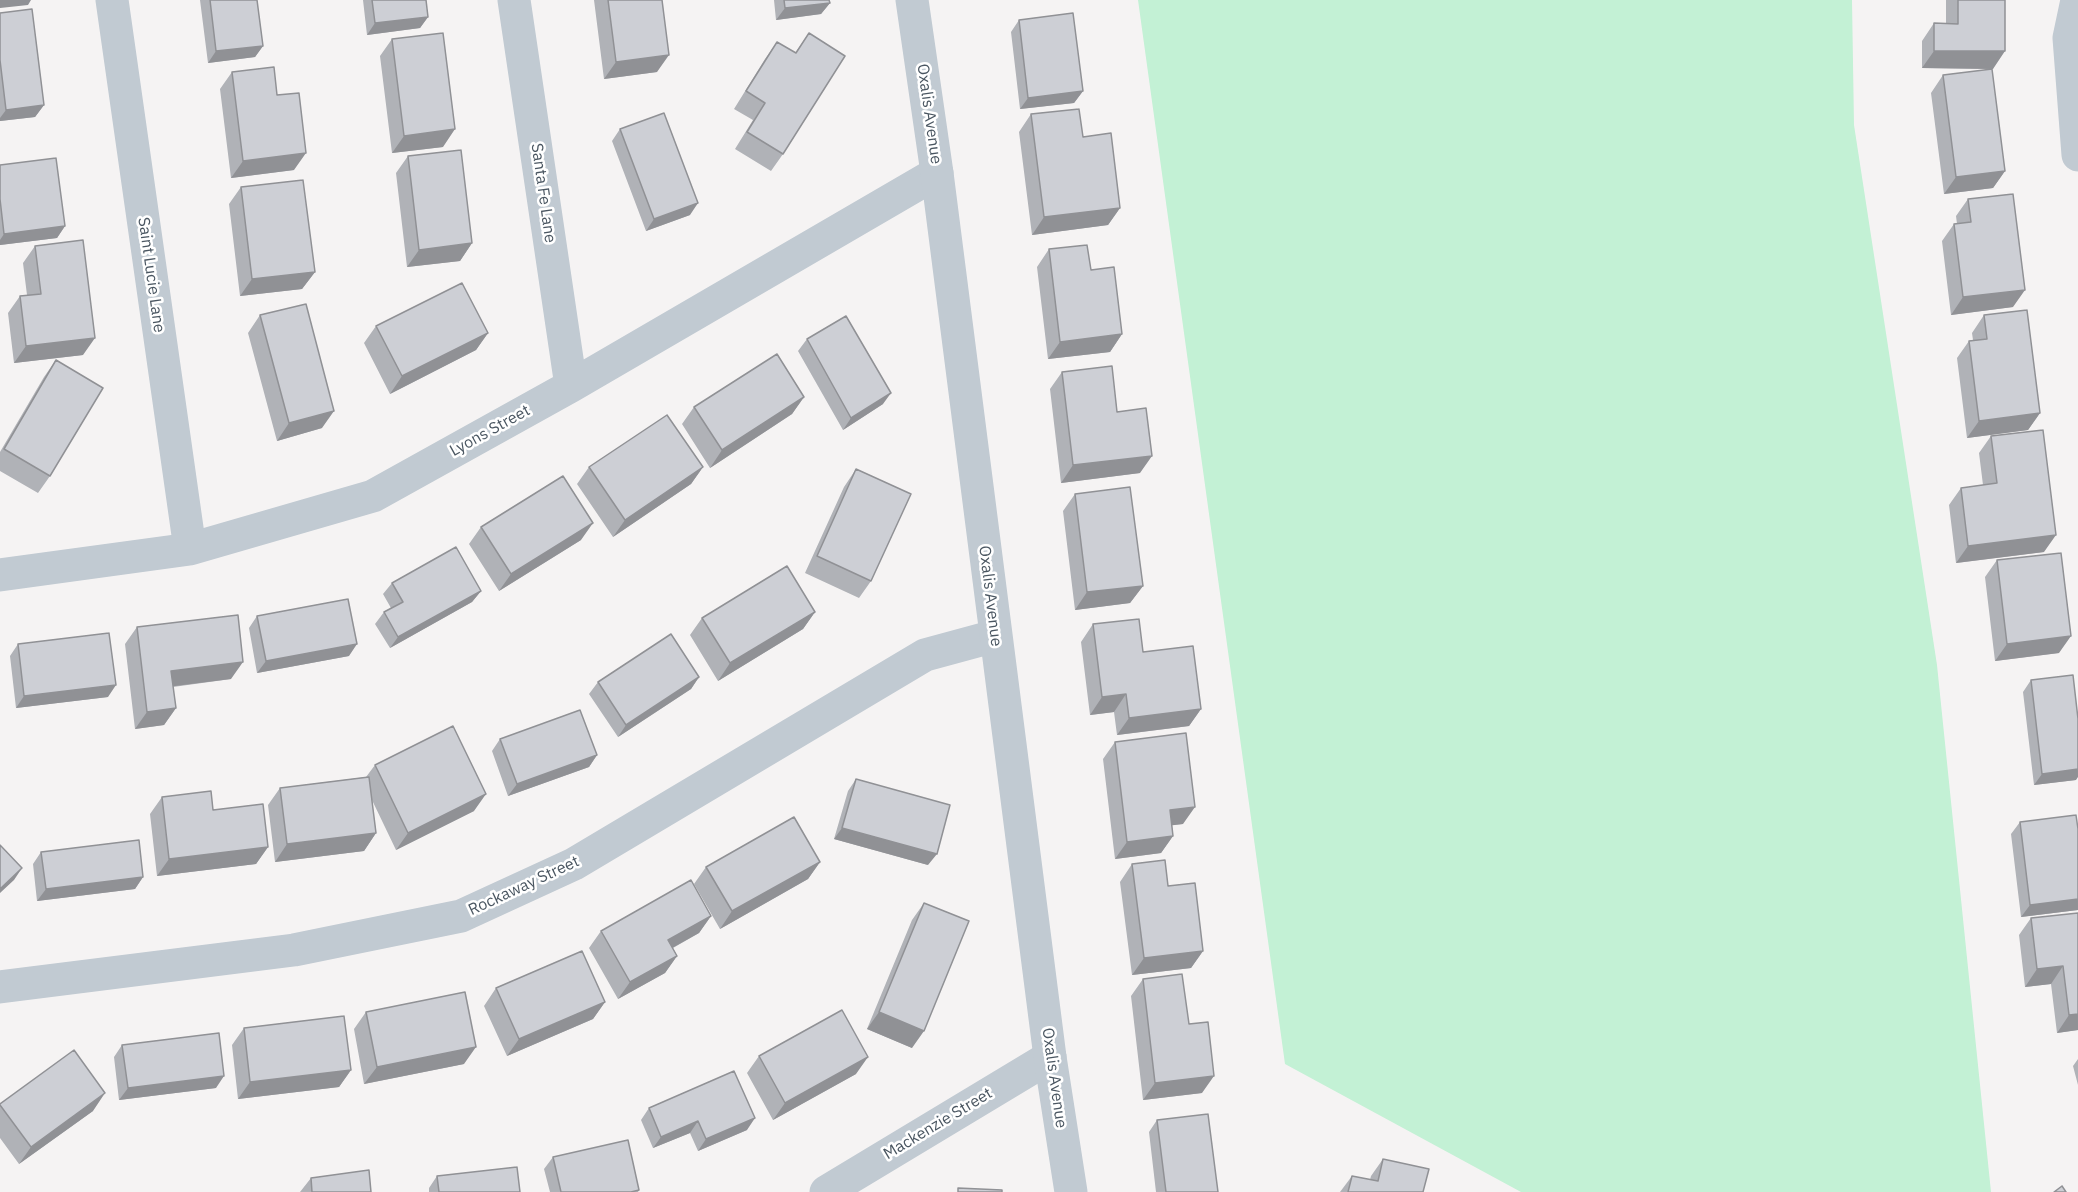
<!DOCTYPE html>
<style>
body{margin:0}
canvas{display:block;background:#f5f3f3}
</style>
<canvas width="2078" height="1192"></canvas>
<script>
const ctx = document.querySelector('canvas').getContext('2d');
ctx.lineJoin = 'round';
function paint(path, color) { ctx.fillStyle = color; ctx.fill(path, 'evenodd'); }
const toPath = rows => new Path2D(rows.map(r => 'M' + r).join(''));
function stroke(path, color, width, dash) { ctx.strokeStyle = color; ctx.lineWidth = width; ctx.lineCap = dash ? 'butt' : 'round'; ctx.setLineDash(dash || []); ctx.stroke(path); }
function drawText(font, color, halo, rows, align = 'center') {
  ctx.font = font + ' "IBM Plex Sans",sans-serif'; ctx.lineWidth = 5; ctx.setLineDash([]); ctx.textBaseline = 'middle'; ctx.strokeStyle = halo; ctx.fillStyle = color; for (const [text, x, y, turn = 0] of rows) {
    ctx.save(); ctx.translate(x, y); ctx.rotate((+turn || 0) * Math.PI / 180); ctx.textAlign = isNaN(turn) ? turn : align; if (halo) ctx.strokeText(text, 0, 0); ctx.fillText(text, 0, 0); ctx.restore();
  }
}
paint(toPath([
 [1138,0,1852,0,1854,125,1937,665,1991,1192,1521,1192,1285,1064]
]), '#c3f1d5');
stroke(toPath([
 [112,0,190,549],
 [514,0,571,386],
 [2077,0,2069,38,2078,155],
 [0,575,190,549,373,496,571,386,937,173],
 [0,987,294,950,461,916,574,864,925,655,995,636],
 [826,1192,1050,1057]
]), '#c1cad2', 33);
stroke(toPath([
 [912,0,937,173,1050,1057,1071,1192]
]), '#c1cad2', 33);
paint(toPath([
 [200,0,257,0,263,46,255,57,208,63],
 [363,0,426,0,428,17,420,28,367,35],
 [594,0,662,0,657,72,604,79],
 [774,0,829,0,830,3,821,14,776,20],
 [1946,0,2005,0,1993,69,1922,68,1922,41,1934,23,1946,24],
 [0,13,44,105,35,117,0,121],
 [1019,20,1083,91,1074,103,1020,109,1011,32],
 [809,33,783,154,771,171,735,149,753,120,734,109,765,59,777,42,795,53],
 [392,39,443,147,392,153,380,56],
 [232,72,277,95,294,170,231,178,220,89],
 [1943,75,2005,171,1993,188,1944,194,1931,93],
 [1031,114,1083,137,1120,208,1108,225,1032,235,1019,132],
 [620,129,690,215,646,231,612,141],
 [408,156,472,243,460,261,407,267,396,173],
 [0,165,65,226,57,238,0,245],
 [241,187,315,272,302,289,240,296,229,204],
 [1968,199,2013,307,1951,315,1942,241,1954,224,1957,224,1956,216],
 [35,246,83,355,14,363,8,313,20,296,27,295,23,263],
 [1049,249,1091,270,1122,334,1110,352,1048,359,1037,267],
 [260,315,322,428,277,441,248,333],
 [1984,315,2040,413,2028,430,1967,438,1957,358,1969,341,1973,340,1972,333],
 [376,326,488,333,476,350,390,394,364,343],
 [807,339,883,404,843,430,798,351],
 [56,360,50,476,38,493,0,471,0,452,44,377],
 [1062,372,1117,412,1140,473,1061,483,1050,389],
 [804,397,792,414,710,468,682,424,694,407],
 [1991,436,2044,552,1956,563,1949,505,1961,488,1983,485,1979,453],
 [589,467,703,467,691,484,613,537,577,484],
 [856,469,871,581,859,598,805,573,844,487],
 [1075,494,1143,586,1130,603,1075,610,1063,511],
 [481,527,581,540,499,591,469,544],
 [1997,560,2059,653,1995,661,1985,577],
 [392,583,481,591,472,602,390,648,375,624,384,612,391,608,383,594],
 [815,612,803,629,718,681,690,635,702,618],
 [257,616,349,656,257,673,249,628],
 [1093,624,1143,652,1201,709,1189,726,1117,735,1114,712,1090,715,1081,642],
 [137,627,231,679,173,687,176,708,164,725,135,729,125,644],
 [18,644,108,697,16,708,10,656],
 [699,677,691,689,618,737,589,694,598,682],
 [2031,680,2076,780,2034,785,2023,692],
 [500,739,597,755,589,767,508,796,492,751],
 [1115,742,1183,824,1172,825,1173,836,1161,853,1115,859,1103,759],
 [375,765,474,811,396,850,372,800,376,833,364,851,275,862,268,805,280,788,366,777],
 [856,779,928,865,834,839,848,791],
 [162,797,213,810,268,847,256,864,157,876,150,814],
 [2020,822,2078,829,2078,910,2021,917,2011,834],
 [41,852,143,877,135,889,37,901,33,864],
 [820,862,808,879,720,929,694,884,706,867],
 [1132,864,1168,886,1203,951,1191,968,1132,975,1120,882],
 [924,903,912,1048,867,1029,912,920],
 [2078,913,2078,1030,2057,1033,2051,984,2025,987,2019,935,2031,918],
 [711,916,699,933,673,948,677,956,665,973,618,999,589,948,601,931],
 [1143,979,1189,1024,1202,1093,1143,1100,1131,996],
 [496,988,605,1002,593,1019,507,1056,484,1006],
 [366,1012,464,1064,364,1084,354,1029],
 [244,1028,351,1070,339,1087,238,1099,232,1045],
 [122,1045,216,1088,119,1100,114,1057],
 [759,1056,856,1074,773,1120,747,1073],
 [2078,1059,2078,1085,2073,1066],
 [0,1104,93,1111,19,1164,0,1138],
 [649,1108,747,1130,698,1151,690,1133,653,1148,641,1120],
 [1157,1120,1218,1192,1156,1192,1149,1132],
 [553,1157,639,1190,638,1192,550,1192,544,1169],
 [1383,1159,1423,1192,1370,1180,1371,1176],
 [437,1176,520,1192,429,1192,429,1188],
 [1352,1176,1348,1192,1340,1192],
 [311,1178,371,1192,300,1192]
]), '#b0b2b7');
paint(toPath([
 [0,0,31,0,28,5,0,8],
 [830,3,821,14,776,20,785,8],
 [428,17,420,28,367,35,375,23],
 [263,46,255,57,208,63,216,51],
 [1934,51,2005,51,1993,69,1922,68],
 [669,55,657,72,604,79,616,62],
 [1083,91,1074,103,1020,109,1028,98],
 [44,105,35,117,0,121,0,118,6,110],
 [455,129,443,147,392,153,404,136],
 [306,153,294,170,231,178,243,161],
 [2005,171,1993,188,1944,194,1956,177],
 [698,203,690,215,646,231,654,219],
 [1120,208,1108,225,1032,235,1044,217],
 [65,226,57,238,0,245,0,240,4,234],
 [472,243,460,261,407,267,419,250],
 [315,272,302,289,240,296,252,279],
 [2025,290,2013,307,1951,315,1963,297],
 [488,333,476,350,390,394,402,376],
 [1122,334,1110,352,1048,359,1060,342],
 [95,338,83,355,14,363,26,346],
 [891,393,883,404,843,430,851,418],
 [804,397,792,414,710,468,722,450],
 [334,411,322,428,277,441,289,423],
 [2040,413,2028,430,1967,438,1979,421],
 [1152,456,1140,473,1061,483,1073,465],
 [703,467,691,484,613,537,625,520],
 [593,523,581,540,499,591,511,574],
 [2056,535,2044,552,1956,563,1968,546],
 [1143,586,1130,603,1075,610,1087,592],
 [481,591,472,602,390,648,398,637],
 [815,612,803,629,718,681,730,663],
 [2071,636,2059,653,1995,661,2007,644],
 [357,644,349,656,257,673,266,661],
 [243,662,231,679,159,688,171,671],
 [699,677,691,689,618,737,626,725],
 [116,685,108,697,16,708,24,696],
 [1126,694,1114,712,1090,715,1102,697],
 [176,708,164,725,135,729,147,712],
 [1201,709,1189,726,1117,735,1129,718],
 [597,755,589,767,508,796,517,784],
 [2078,769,2078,777,2076,780,2034,785,2042,774],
 [486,794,474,811,396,850,408,833],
 [1195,807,1183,824,1158,827,1170,810],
 [842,828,937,854,928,865,834,839],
 [376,833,364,851,275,862,287,844],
 [1173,836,1161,853,1115,859,1127,842],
 [268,847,256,864,157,876,169,859],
 [820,862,808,879,720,929,732,911],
 [22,868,14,880,0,893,0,889],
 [143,877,135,889,37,901,46,889],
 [2078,899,2078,910,2021,917,2030,905],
 [711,916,699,933,656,957,668,940],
 [1203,951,1191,968,1132,975,1144,958],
 [677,956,665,973,618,999,630,982],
 [2063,966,2051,984,2025,987,2037,969],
 [605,1002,593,1019,507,1056,519,1039],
 [879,1012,924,1031,912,1048,867,1029],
 [2078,1014,2078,1030,2057,1033,2069,1015],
 [476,1047,464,1064,364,1084,377,1067],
 [868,1057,856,1074,773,1120,785,1103],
 [351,1070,339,1087,238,1099,250,1082],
 [224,1076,216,1088,119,1100,128,1088],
 [1214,1076,1202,1093,1143,1100,1155,1083],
 [105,1093,93,1111,19,1164,31,1147],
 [755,1118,747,1130,698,1151,706,1139],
 [698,1121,690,1133,653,1148,661,1137]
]), '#909195');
const building = toPath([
 [210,0,257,0,263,46,216,51,210,0],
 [372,0,426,0,428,17,375,23,372,0],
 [608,0,662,0,669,55,616,62,608,0],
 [784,0,829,0,830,3,785,8,784,0],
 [1958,0,2005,0,2005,51,1934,51,1934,23,1958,24,1958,0],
 [32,9,44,105,6,110,0,60,0,13,32,9],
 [1073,13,1083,91,1028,98,1019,20,1073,13],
 [443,33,455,129,404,136,392,39,443,33],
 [809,33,845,56,783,154,747,132,765,103,746,91,777,42,796,53,809,33],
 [274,67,277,95,299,93,306,153,243,161,232,72,274,67],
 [1992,69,2005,171,1956,177,1943,75,1992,69],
 [1079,109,1083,137,1111,133,1120,208,1044,217,1031,114,1079,109],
 [664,113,698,203,654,219,620,129,664,113],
 [461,150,472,243,419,250,408,156,461,150],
 [56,158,65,226,4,234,0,199,0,165,56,158],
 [303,180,315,272,252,279,241,187,303,180],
 [2013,194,2025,290,1963,297,1954,224,1971,222,1968,199,2013,194],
 [83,240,95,338,26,346,20,296,41,294,35,246,83,240],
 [1087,245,1091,270,1114,267,1122,334,1060,342,1049,249,1087,245],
 [462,283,488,333,402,376,376,326,462,283],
 [306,304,334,411,289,423,260,315,306,304],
 [2027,310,2040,413,1979,421,1969,341,1987,339,1984,315,2027,310],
 [846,316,891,393,851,418,807,339,846,316],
 [777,354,804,397,722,450,694,407,777,354],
 [56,360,103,388,50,476,4,449,56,360],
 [1112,366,1117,412,1146,408,1152,456,1073,465,1062,372,1112,366],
 [667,415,703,467,625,520,589,467,667,415],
 [2043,430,2056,535,1968,546,1961,488,1997,483,1991,436,2043,430],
 [856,469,911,494,871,581,817,556,856,469],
 [563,476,593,523,511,574,481,527,563,476],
 [1130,487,1143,586,1087,592,1075,494,1130,487],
 [456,547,481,591,398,637,384,612,403,602,392,583,456,547],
 [2061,553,2071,636,2007,644,1997,560,2061,553],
 [787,566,815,612,730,663,702,618,787,566],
 [348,599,357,644,266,661,257,616,348,599],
 [238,615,243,662,171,671,176,708,147,712,137,627,238,615],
 [1139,619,1143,652,1193,646,1201,709,1129,718,1126,694,1102,697,1093,624,1139,619],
 [109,633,116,685,24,696,18,644,109,633],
 [671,634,699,677,626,725,598,682,671,634],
 [2073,675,2078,719,2078,769,2042,774,2031,680,2073,675],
 [580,710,597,755,517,784,500,739,580,710],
 [453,726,486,794,408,833,375,765,453,726],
 [1186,733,1195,807,1170,810,1173,836,1127,842,1115,742,1186,733],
 [369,777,376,833,287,844,280,788,369,777],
 [856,779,950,805,937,854,842,828,856,779],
 [211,791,213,810,263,804,268,847,169,859,162,797,211,791],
 [2076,815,2078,829,2078,899,2030,905,2020,822,2076,815],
 [794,817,820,862,732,911,706,867,794,817],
 [139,840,143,877,46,889,41,852,139,840],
 [0,845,22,868,0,889,0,845],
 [1165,860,1168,886,1195,883,1203,951,1144,958,1132,864,1165,860],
 [691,880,711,916,668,940,677,956,630,982,601,931,691,880],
 [924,903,969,921,924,1031,879,1012,924,903],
 [2078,913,2078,1014,2069,1015,2063,966,2037,969,2031,918,2078,913],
 [582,951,605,1002,519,1039,496,988,582,951],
 [1182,974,1189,1024,1208,1022,1214,1076,1155,1083,1143,979,1182,974],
 [465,992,476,1047,377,1067,366,1012,465,992],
 [842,1010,868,1057,785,1103,759,1056,842,1010],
 [344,1016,351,1070,250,1082,244,1028,344,1016],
 [219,1033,224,1076,128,1088,122,1045,219,1033],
 [74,1050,105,1093,31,1147,0,1105,0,1104,74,1050],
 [734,1071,755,1118,706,1139,698,1121,661,1137,649,1108,734,1071],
 [1208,1114,1218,1192,1166,1192,1157,1120,1208,1114],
 [628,1140,639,1190,631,1192,561,1192,553,1157,628,1140],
 [1383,1159,1429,1169,1423,1192,1348,1192,1352,1176,1378,1181,1383,1159],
 [517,1167,520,1192,439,1192,437,1176,517,1167],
 [369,1170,371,1192,312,1192,311,1178,369,1170],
 [2062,1186,2066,1192,2054,1192,2062,1186],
 [958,1188,1002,1190,1002,1192,958,1192,958,1188]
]);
paint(building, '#cdcfd5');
stroke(building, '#909195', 1.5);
drawText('16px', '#4a5661', '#fff', [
 ["Oxalis Avenue",929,114,82],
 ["Santa Fe Lane",543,193,82],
 ["Saint Lucie Lane",151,275,82],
 ["Lyons Street",490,431,-29],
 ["Oxalis Avenue",990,596,83],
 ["Rockaway Street",524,886,-25],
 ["Oxalis Avenue",1054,1078,82],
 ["Mackenzie Street",938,1124,-31]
]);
</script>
